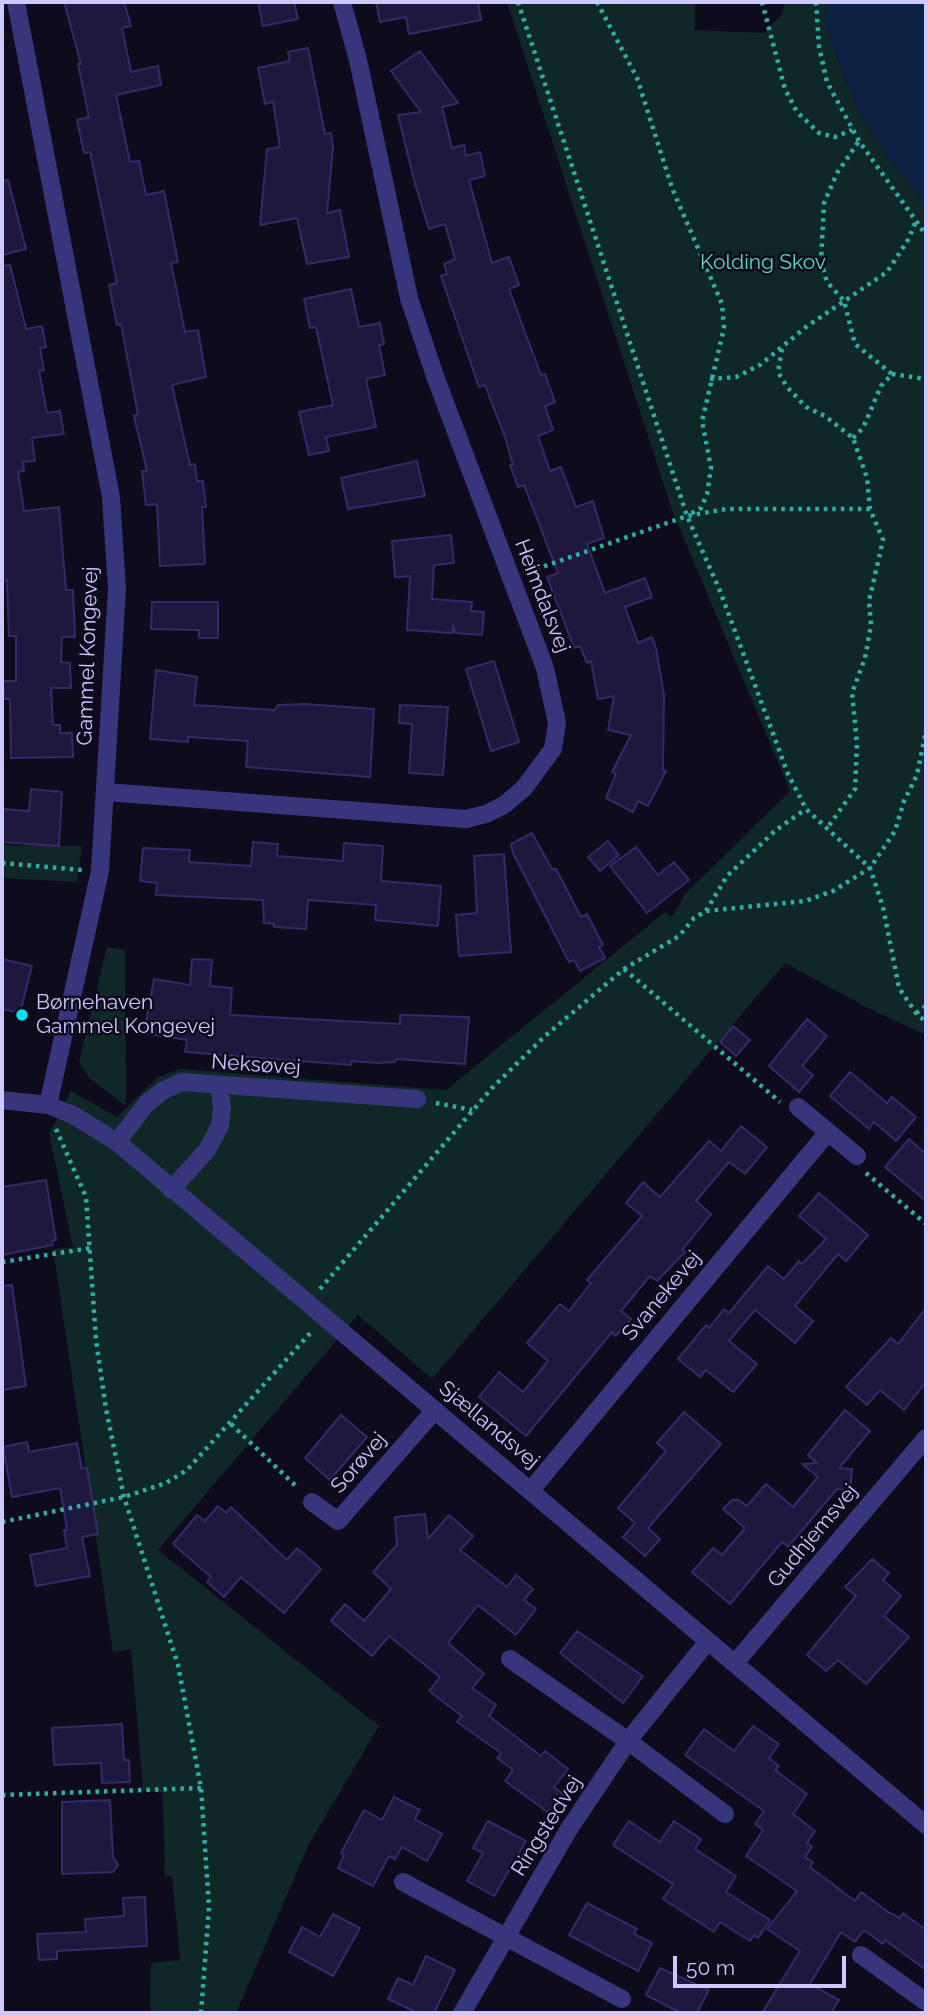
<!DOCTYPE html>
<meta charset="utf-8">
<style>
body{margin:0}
#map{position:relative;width:928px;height:2015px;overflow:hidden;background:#0e0b1d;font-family:Raleway,sans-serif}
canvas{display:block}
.frame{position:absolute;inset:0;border:4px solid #cdc8ff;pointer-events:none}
.scale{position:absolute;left:673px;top:1956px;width:173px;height:32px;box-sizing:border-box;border:4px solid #cdc8ff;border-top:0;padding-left:9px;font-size:21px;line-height:24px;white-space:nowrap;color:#cdc8ff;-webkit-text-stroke:5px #0e0b1d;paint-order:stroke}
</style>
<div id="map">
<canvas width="928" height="2015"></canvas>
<div class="frame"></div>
<div class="scale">50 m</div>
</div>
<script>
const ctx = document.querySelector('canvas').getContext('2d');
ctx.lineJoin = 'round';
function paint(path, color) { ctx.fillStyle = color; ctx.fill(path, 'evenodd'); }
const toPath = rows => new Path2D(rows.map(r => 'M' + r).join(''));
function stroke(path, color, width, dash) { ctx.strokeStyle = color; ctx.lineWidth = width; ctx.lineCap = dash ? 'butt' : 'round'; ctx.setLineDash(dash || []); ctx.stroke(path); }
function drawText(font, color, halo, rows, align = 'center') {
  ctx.font = font + ' Raleway,sans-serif'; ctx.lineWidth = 5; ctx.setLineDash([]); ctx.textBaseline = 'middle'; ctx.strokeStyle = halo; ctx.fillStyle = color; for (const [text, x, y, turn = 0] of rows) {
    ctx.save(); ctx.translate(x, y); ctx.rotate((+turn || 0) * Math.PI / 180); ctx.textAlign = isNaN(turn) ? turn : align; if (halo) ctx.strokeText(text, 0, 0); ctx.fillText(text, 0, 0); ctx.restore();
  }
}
paint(toPath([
 [507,2,695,2,695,30,765,33,783,12,785,2,825,2,826,25,845,79,864,121,892,163,926,202,926,1035,868,1008,785,963,432,1379,358,1315,158,1550,379,1726,309,1844,236,2013,150,2013,151,1963,180,1960,172,1876,165,1877,163,1793,143,1791,131,1649,113,1652,53,1249,73,1247,49,1134,71,1091,117,1117,158,1077,180,1069,446,1090,665,912,672,917,685,894,790,791,672,510],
 [2,845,82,846,77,882,2,878],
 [107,947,125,950,126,1106,88,1077,79,1062]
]), '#0f2726');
paint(toPath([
 [825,2,926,2,926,202,892,163,864,121,845,79,826,25]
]), '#0b2141');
const building = toPath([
 [64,2,124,2,131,26,122,28,131,72,158,66,161,85,116,95,130,162,139,161,146,195,164,191,178,262,171,263,185,332,198,330,206,377,172,385,190,465,195,464,197,481,203,481,206,507,202,507,205,564,160,566,157,504,146,505,142,471,147,471,134,416,138,415,121,324,117,325,109,285,117,283,90,152,84,153,77,120,89,117,78,64,81,64,64,2],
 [258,2,294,2,298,19,263,26,258,2],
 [376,2,478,2,481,20,409,34,406,17,380,22,376,2],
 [308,48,325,134,331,133,333,147,327,213,340,210,349,257,307,264,297,218,260,225,267,149,280,147,273,102,265,104,258,68,290,61,288,52,308,48],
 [420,51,458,103,442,107,452,148,464,145,466,156,480,152,485,176,469,180,492,263,509,257,519,285,509,289,541,375,545,374,555,402,545,406,553,430,538,436,550,471,561,467,576,507,593,501,604,538,587,544,605,593,645,578,652,597,625,607,638,643,652,637,656,648,664,695,663,770,666,771,648,806,638,801,633,812,606,798,616,774,612,772,631,735,608,730,614,696,598,699,591,661,587,663,580,646,574,648,547,577,558,573,524,485,518,487,510,465,513,465,505,437,485,385,479,387,441,276,447,274,444,264,455,259,445,224,429,229,415,184,398,115,421,112,391,71,420,51],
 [8,180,26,249,2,255,2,181,8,180],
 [10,265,26,329,42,326,46,347,40,348,44,370,39,371,47,413,60,411,64,434,32,438,35,461,23,462,24,471,18,472,24,511,59,507,66,590,73,590,75,637,62,637,61,662,70,663,71,688,51,688,53,725,60,725,60,733,72,733,73,757,11,758,10,699,4,699,3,681,16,681,16,636,9,636,7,580,2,581,2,266,10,265],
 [351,289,359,327,380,323,384,344,379,345,385,375,366,379,376,427,326,437,329,451,309,455,299,412,333,405,316,327,310,328,304,299,351,289],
 [417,461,425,496,348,509,341,478,417,461],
 [451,535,454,563,434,565,432,599,472,602,471,611,484,612,482,635,456,633,453,625,453,633,407,630,410,576,395,577,392,541,451,535],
 [152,602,218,602,218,638,199,638,199,630,151,629,152,602],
 [494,661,519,742,491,751,466,669,494,661],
 [156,670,197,677,194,705,275,710,278,705,305,704,374,709,370,777,246,767,248,741,188,737,188,742,150,739,156,670],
 [400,705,448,707,443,775,409,773,412,724,399,723,400,705],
 [31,789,62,792,59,846,2,842,2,809,29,811,31,789],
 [532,833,552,869,556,869,581,917,587,914,603,945,599,947,605,958,580,971,574,960,569,962,513,853,511,844,532,833],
 [608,841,619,855,600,871,588,857,608,841],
 [253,842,278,844,277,856,343,861,344,843,383,846,381,881,441,886,438,926,375,920,376,905,308,900,306,929,274,927,274,924,264,923,263,900,156,895,157,883,140,881,143,848,190,850,189,862,251,866,253,842],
 [636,847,658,875,674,862,689,880,647,913,610,866,636,847],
 [504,854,511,952,459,956,456,915,477,913,474,856,504,854],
 [2,959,32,966,20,1013,2,1009,2,959],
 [192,959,212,960,210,986,232,988,230,1015,400,1024,400,1015,469,1017,465,1064,396,1059,395,1062,378,1063,352,1061,351,1065,185,1052,187,1040,144,1033,154,979,190,985,192,959],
 [807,1019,827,1036,802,1066,813,1075,799,1092,769,1066,807,1019],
 [733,1026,750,1040,736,1056,720,1042,733,1026],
 [850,1072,887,1103,892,1097,916,1117,896,1141,874,1122,869,1129,830,1096,850,1072],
 [741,1126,767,1147,745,1174,729,1162,696,1201,711,1214,682,1250,685,1252,657,1281,650,1276,621,1311,631,1319,616,1336,612,1332,526,1436,479,1397,499,1372,523,1392,548,1361,527,1343,560,1304,569,1311,591,1283,587,1280,642,1216,626,1203,643,1182,660,1197,709,1141,721,1151,741,1126],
 [909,1139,926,1154,926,1201,885,1167,909,1139],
 [46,1180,56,1240,52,1240,53,1245,2,1255,2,1187,46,1180],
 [819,1193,868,1235,846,1261,838,1254,795,1306,813,1321,795,1343,755,1310,729,1341,757,1364,733,1392,706,1370,700,1377,678,1359,706,1325,709,1328,724,1309,729,1313,768,1266,784,1279,799,1261,802,1264,826,1239,799,1216,819,1193],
 [12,1285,26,1386,2,1390,2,1286,12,1285],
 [926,1308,926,1382,904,1410,880,1390,867,1405,846,1387,891,1338,898,1344,926,1308],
 [845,1410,870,1431,839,1468,852,1469,850,1491,837,1489,788,1547,782,1542,730,1604,692,1572,713,1548,722,1555,745,1528,723,1509,732,1500,739,1500,747,1506,766,1484,793,1507,818,1477,802,1464,817,1463,808,1455,845,1410],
 [684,1412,721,1444,648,1528,660,1539,645,1556,623,1537,635,1523,618,1508,666,1451,657,1443,684,1412],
 [341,1415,367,1437,330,1480,305,1458,341,1415],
 [27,1442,29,1452,77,1443,82,1469,87,1468,98,1534,82,1537,90,1576,36,1586,30,1555,67,1548,64,1530,67,1530,60,1488,12,1497,3,1447,27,1442],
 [218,1506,226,1513,231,1507,287,1560,297,1548,321,1569,284,1613,241,1577,224,1597,207,1582,211,1577,173,1544,197,1515,205,1521,218,1506],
 [425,1514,428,1539,449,1515,473,1536,460,1550,507,1587,516,1575,533,1589,524,1600,536,1609,516,1635,478,1605,448,1643,484,1674,472,1688,496,1705,489,1716,541,1756,545,1751,568,1769,554,1787,564,1795,550,1814,505,1781,513,1770,497,1758,501,1753,457,1722,462,1716,429,1691,440,1677,389,1636,372,1656,331,1621,345,1604,364,1621,391,1589,373,1572,397,1545,395,1517,425,1514],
 [872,1559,889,1573,883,1580,901,1596,884,1616,909,1637,866,1684,838,1660,826,1671,807,1655,856,1596,845,1587,872,1559],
 [577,1631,643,1676,623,1703,560,1653,577,1631],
 [122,1724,124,1760,129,1760,130,1782,102,1783,101,1763,54,1765,52,1728,122,1724],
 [753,1726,779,1744,769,1758,779,1766,775,1770,807,1794,793,1814,815,1831,807,1843,812,1847,805,1857,813,1862,810,1867,855,1901,861,1892,888,1912,900,1918,903,1913,926,1930,926,1970,885,1940,883,1944,864,1930,855,1942,841,1932,810,1984,839,2000,831,2013,762,2013,800,1951,767,1929,797,1891,746,1856,763,1830,755,1824,764,1811,685,1755,704,1729,734,1751,753,1726],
 [394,1797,420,1810,415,1819,442,1834,427,1861,402,1847,395,1859,389,1856,373,1886,338,1868,344,1855,341,1853,364,1810,382,1820,394,1797],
 [110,1800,113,1857,118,1865,113,1872,62,1874,62,1802,110,1800],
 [488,1821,526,1841,494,1896,467,1881,483,1853,473,1848,488,1821],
 [629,1821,660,1842,674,1821,701,1839,695,1849,736,1876,726,1892,770,1920,758,1938,754,1935,750,1941,720,1922,714,1932,663,1899,673,1884,613,1845,629,1821],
 [145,1897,147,1946,57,1951,57,1959,39,1960,37,1934,86,1932,85,1919,124,1916,123,1898,145,1897],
 [587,1903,637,1929,634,1934,652,1943,638,1971,569,1935,587,1903],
 [333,1914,360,1928,333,1976,289,1952,302,1927,320,1937,333,1914],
 [426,1956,455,1970,434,2013,418,2013,388,1999,398,1978,413,1985,426,1956],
 [660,1968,709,1990,697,2013,681,2013,646,1995,660,1968]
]);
paint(building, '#1f183e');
stroke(building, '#35296a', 2);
stroke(toPath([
 [518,2,687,516,720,591,788,774,806,809,870,868,883,907,899,988,916,1013,926,1022],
 [597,2,637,78,672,188,722,304,724,328,702,421,711,468,707,494,701,508,687,516],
 [762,2,785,89,797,112,819,133,835,137,852,130],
 [816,2,819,47,827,82,859,141,926,235],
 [782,349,778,372,787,387,806,407,825,416,853,438,867,478,870,509,883,540,869,601,871,625,865,658,852,693,857,744,855,789,828,827],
 [892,374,926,379],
 [710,379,736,377,760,365,806,327,887,272,908,240,916,221],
 [853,438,863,428,881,386,892,374,855,344,844,301,827,282,821,261,824,203,837,173,859,141],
 [528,572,687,516,726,509,870,509],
 [2,863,82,870],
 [706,911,727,876,776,830,806,809],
 [624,969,780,1102],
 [916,1013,926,1006],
 [436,1103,472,1110],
 [56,1129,86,1197,96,1340,106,1409,124,1497,178,1665,201,1788,209,1907,201,2013],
 [866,1173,926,1224],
 [2,1262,91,1248],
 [320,1289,492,1088,545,1036,624,969,679,936,694,918,706,911,805,901,833,891,870,868,895,831,904,801,917,775,926,731],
 [231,1424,298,1488],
 [2,1522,124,1497,166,1483,187,1470,312,1331],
 [2,1795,201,1788]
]), '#2cafa4', 4.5, [3.5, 5]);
stroke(toPath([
 [16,2,111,497,117,589,100,871,48,1105],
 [105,792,466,819,486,814,504,805,524,788,553,749,557,723,545,668,435,376,409,298,358,60,342,2],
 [2,1100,48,1105,73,1115,117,1142,926,1825],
 [798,1107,857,1156],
 [117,1142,147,1103,164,1090,182,1082,417,1099],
 [171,1190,207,1150,220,1126,222,1108,219,1085],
 [531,1490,828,1132],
 [312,1502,338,1521,435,1410],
 [510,1659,628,1741,725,1814],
 [735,1663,926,1438],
 [403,1882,622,1999],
 [861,1955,926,2002],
 [462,2013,569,1829,628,1741,708,1641]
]), '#37367d', 18);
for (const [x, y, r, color] of [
 [22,1015,7,"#00dff3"]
]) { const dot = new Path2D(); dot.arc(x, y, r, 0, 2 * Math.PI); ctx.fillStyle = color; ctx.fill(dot); stroke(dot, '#0e0b1d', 2.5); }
drawText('21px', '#54deb9', '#0e0b1d', [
 ["Kolding Skov",763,263]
]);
drawText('21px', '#cdc8ff', '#0e0b1d', [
 ["Heimdalsvej",542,596,69],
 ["Gammel Kongevej",88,656,-88],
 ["Neksøvej",256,1065,4],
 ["Svanekevej",662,1296,-50],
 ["Sjællandsvej",489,1425,40],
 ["Sorøvej",359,1463,-49],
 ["Gudhjemsvej",813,1536,-50],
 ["Ringstedvej",547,1826,-58]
]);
drawText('21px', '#cdc8ff', '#0e0b1d', [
 ["Børnehaven",36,1003],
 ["Gammel Kongevej",36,1027]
], 'left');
</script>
